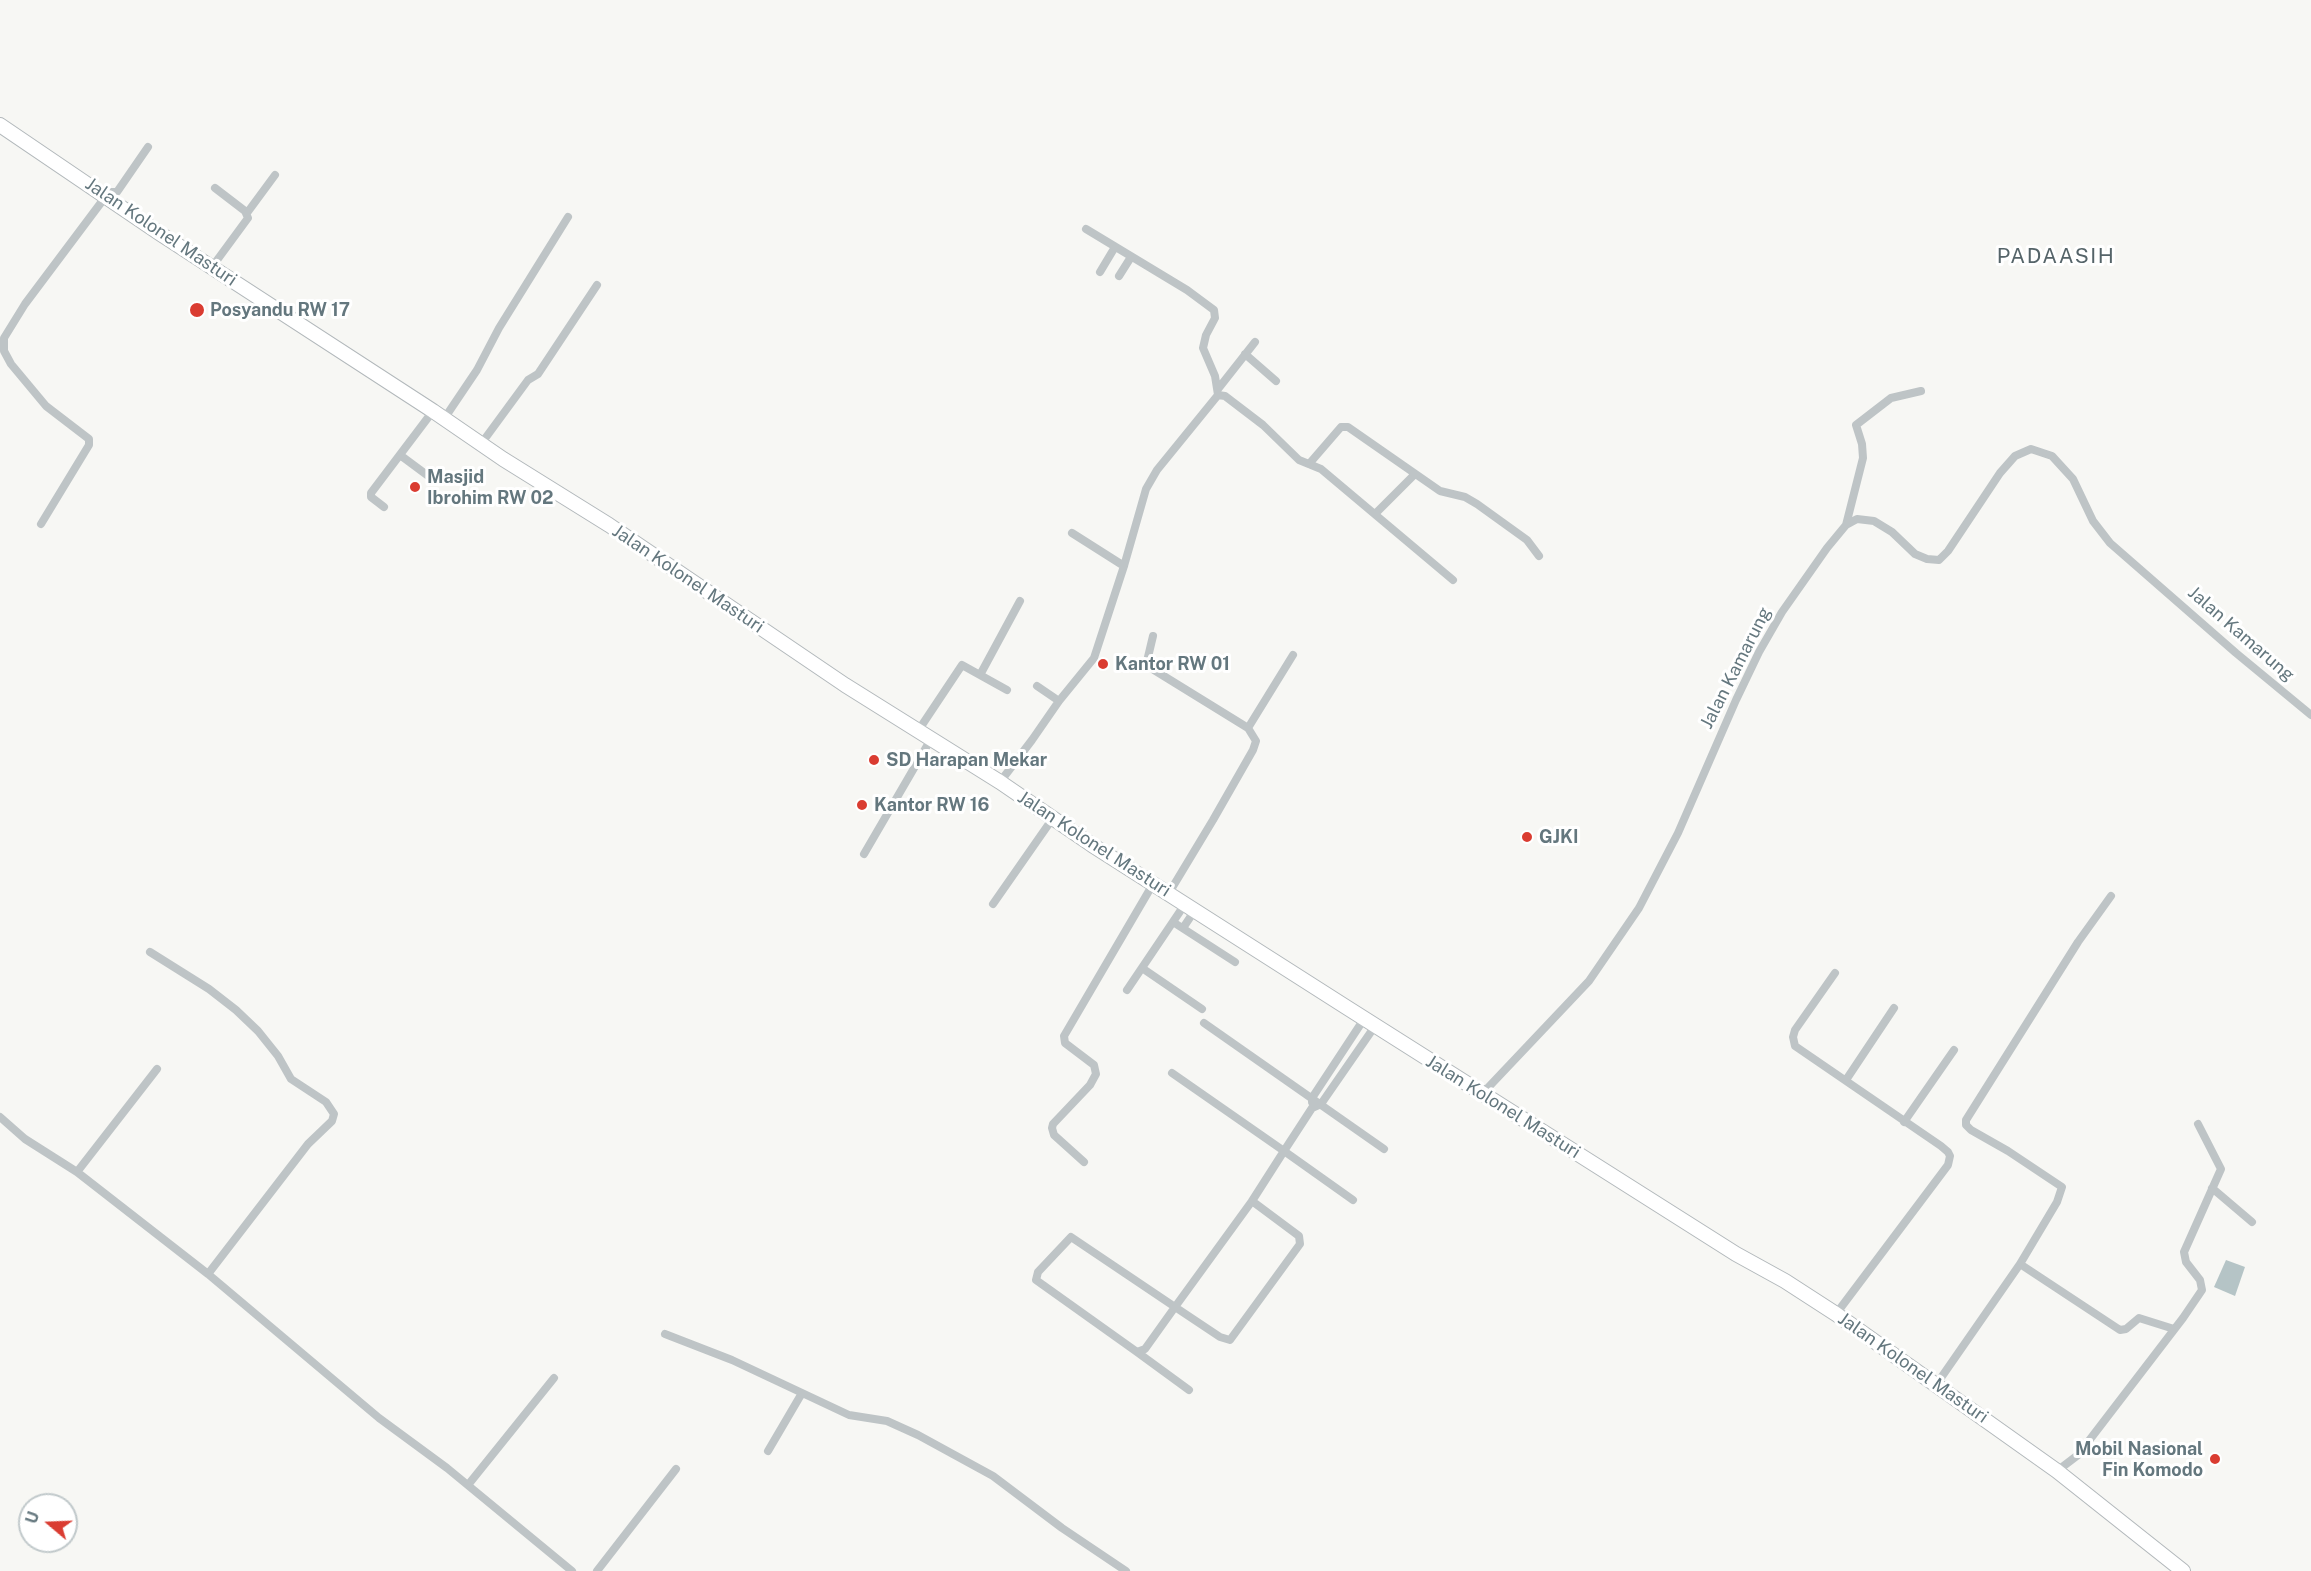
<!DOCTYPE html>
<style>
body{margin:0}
#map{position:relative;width:2311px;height:1571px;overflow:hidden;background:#f7f7f4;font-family:"Public Sans",sans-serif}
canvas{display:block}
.north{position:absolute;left:18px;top:1493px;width:60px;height:60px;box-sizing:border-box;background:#fff;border:2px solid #c1c9cb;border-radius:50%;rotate:289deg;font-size:16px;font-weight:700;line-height:24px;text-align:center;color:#64777e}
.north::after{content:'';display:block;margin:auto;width:21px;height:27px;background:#da3c31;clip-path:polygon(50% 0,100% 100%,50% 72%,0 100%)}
</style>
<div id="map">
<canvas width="2311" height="1571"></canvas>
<div class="north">U</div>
</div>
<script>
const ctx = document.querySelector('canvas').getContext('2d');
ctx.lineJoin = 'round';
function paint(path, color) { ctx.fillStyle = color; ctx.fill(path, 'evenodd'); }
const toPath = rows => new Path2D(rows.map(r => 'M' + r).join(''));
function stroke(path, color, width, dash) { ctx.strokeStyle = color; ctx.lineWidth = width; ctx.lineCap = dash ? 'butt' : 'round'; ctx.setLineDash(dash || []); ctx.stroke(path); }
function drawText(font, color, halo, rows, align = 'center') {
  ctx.font = font + ' "Public Sans",sans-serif'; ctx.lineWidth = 6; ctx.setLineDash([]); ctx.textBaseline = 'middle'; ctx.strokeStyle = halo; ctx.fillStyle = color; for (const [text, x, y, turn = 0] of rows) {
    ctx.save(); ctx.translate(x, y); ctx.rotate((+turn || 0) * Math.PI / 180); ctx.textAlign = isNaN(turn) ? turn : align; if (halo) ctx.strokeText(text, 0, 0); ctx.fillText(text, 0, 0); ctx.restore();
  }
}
paint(toPath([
 [2226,1260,2245,1267,2235,1296,2214,1287]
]), '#b5c4c6');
const primary = toPath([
 [0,125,159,233,433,411,503,459,609,525,845,685,1000,782,1092,845,1346,1007,1736,1254,1785,1281,1836,1314,2057,1471,2183,1571]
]);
stroke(primary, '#b2b8bb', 16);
stroke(toPath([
 [247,213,275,175],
 [212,267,248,218,245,211,215,188],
 [1100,272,1115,247],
 [1119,276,1131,257],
 [1245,354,1276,381],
 [1218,389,1255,342],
 [1218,395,1225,396,1263,425,1299,460,1321,469,1453,580],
 [444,419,477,370,499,328,568,217],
 [481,444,528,380,538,374,597,285],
 [400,455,431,478],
 [1309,464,1341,427,1348,427,1440,491,1465,497,1477,504,1527,540,1539,556],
 [384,507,371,497,371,493,433,411],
 [1375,514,1415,474],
 [41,524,89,445,89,439,46,406,11,364,4,351,4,338,25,304,106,196,110,192,117,192,148,147],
 [1846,525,1863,458,1862,444,1856,425,1891,398,1921,391],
 [1072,533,1124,566],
 [1153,636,1148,657,1149,664,1154,670,1248,728,1256,741,1253,750,1213,820,1169,893],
 [980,675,1020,601],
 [1037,686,1059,701],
 [1248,728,1293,655],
 [918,731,962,665,1007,690],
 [1000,782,1032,740,1059,701,1094,658,1124,566,1146,489,1157,470,1218,395,1215,376,1203,348,1206,335,1215,318,1214,310,1187,290,1086,229],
 [864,854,931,739],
 [993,904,1053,818],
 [1173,922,1235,962],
 [1183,928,1195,910],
 [150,952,209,989,236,1010,258,1031,278,1056,291,1079,326,1102,334,1114,332,1121,308,1144,208,1274],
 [1142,968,1202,1009],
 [1835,973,1795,1030,1793,1037,1795,1046,1941,1146,1948,1152,1950,1156,1948,1165,1836,1314],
 [1127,990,1185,904],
 [1204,1023,1384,1149],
 [1172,1073,1284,1151,1312,1108,1321,1104,1375,1026],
 [1846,1080,1894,1008],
 [1482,1094,1589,981,1639,908,1678,833,1736,700,1759,652,1782,612,1827,548,1846,525,1857,519,1874,521,1892,532,1915,554,1927,559,1939,560,1948,551,2000,473,2015,456,2031,449,2052,456,2073,479,2093,521,2110,543,2236,653,2311,715],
 [1312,1102,1312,1098,1364,1019],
 [0,1117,25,1139,77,1172,208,1274,379,1418,447,1468,572,1571],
 [1904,1122,1954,1050],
 [1084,1162,1054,1135,1052,1128,1053,1124,1090,1085,1096,1074,1094,1065,1065,1043,1064,1036,1153,884],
 [77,1172,157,1069],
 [2212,1188,2252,1222],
 [1252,1201,1175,1307,1071,1237,1038,1272,1036,1280,1137,1352,1145,1349,1175,1307,1220,1337,1230,1340,1300,1244,1299,1236,1252,1201,1284,1151,1353,1200],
 [2020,1264,2120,1330,2126,1329,2139,1318,2174,1329],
 [665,1334,732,1360,849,1415,887,1421,918,1435,993,1476,1062,1528,1126,1571],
 [1137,1352,1189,1390],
 [1936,1385,2020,1264,2057,1202,2062,1187,2008,1151,1971,1130,1966,1125,1966,1120,2078,942,2111,896],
 [768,1451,802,1393],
 [2057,1471,2078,1455,2183,1318,2202,1290,2200,1280,2186,1262,2184,1252,2221,1169,2198,1124],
 [468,1485,554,1378],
 [597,1571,676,1469]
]), '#bec4c6', 8);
stroke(primary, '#fff', 14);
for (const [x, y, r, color] of [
 [197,310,8,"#da3c31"],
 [415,487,6,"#da3c31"],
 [1103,664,6,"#da3c31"],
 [874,760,6,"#da3c31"],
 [862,805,6,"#da3c31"],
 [1527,837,6,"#da3c31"],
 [2215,1459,6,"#da3c31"]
]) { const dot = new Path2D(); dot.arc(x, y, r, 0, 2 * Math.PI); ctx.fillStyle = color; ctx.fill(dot); stroke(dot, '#fff', 2); }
drawText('18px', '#64777e', '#fff', [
 ["Jalan Kolonel Masturi",161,232,34],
 ["Jalan Kolonel Masturi",688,579,34],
 ["Jalan Kamarung",2241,634,41],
 ["Jalan Kamarung",1736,668,-63],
 ["Jalan Kolonel Masturi",1094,844,33],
 ["Jalan Kolonel Masturi",1503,1107,32],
 ["Jalan Kolonel Masturi",1913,1368,35]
]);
drawText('bold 18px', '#64777e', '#fff', [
 ["Posyandu RW 17",210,310],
 ["Masjid",427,477],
 ["Ibrohim RW 02",427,498],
 ["Kantor RW 01",1115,664],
 ["SD Harapan Mekar",886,760],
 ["Kantor RW 16",874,805],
 ["GJKI",1539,837],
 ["Mobil Nasional",2203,1449,"right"],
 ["Fin Komodo",2203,1470,"right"]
], 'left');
ctx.letterSpacing = '1.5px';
drawText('21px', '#556469', '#fff', [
 ["PADAASIH",2056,257]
]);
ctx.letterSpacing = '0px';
</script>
